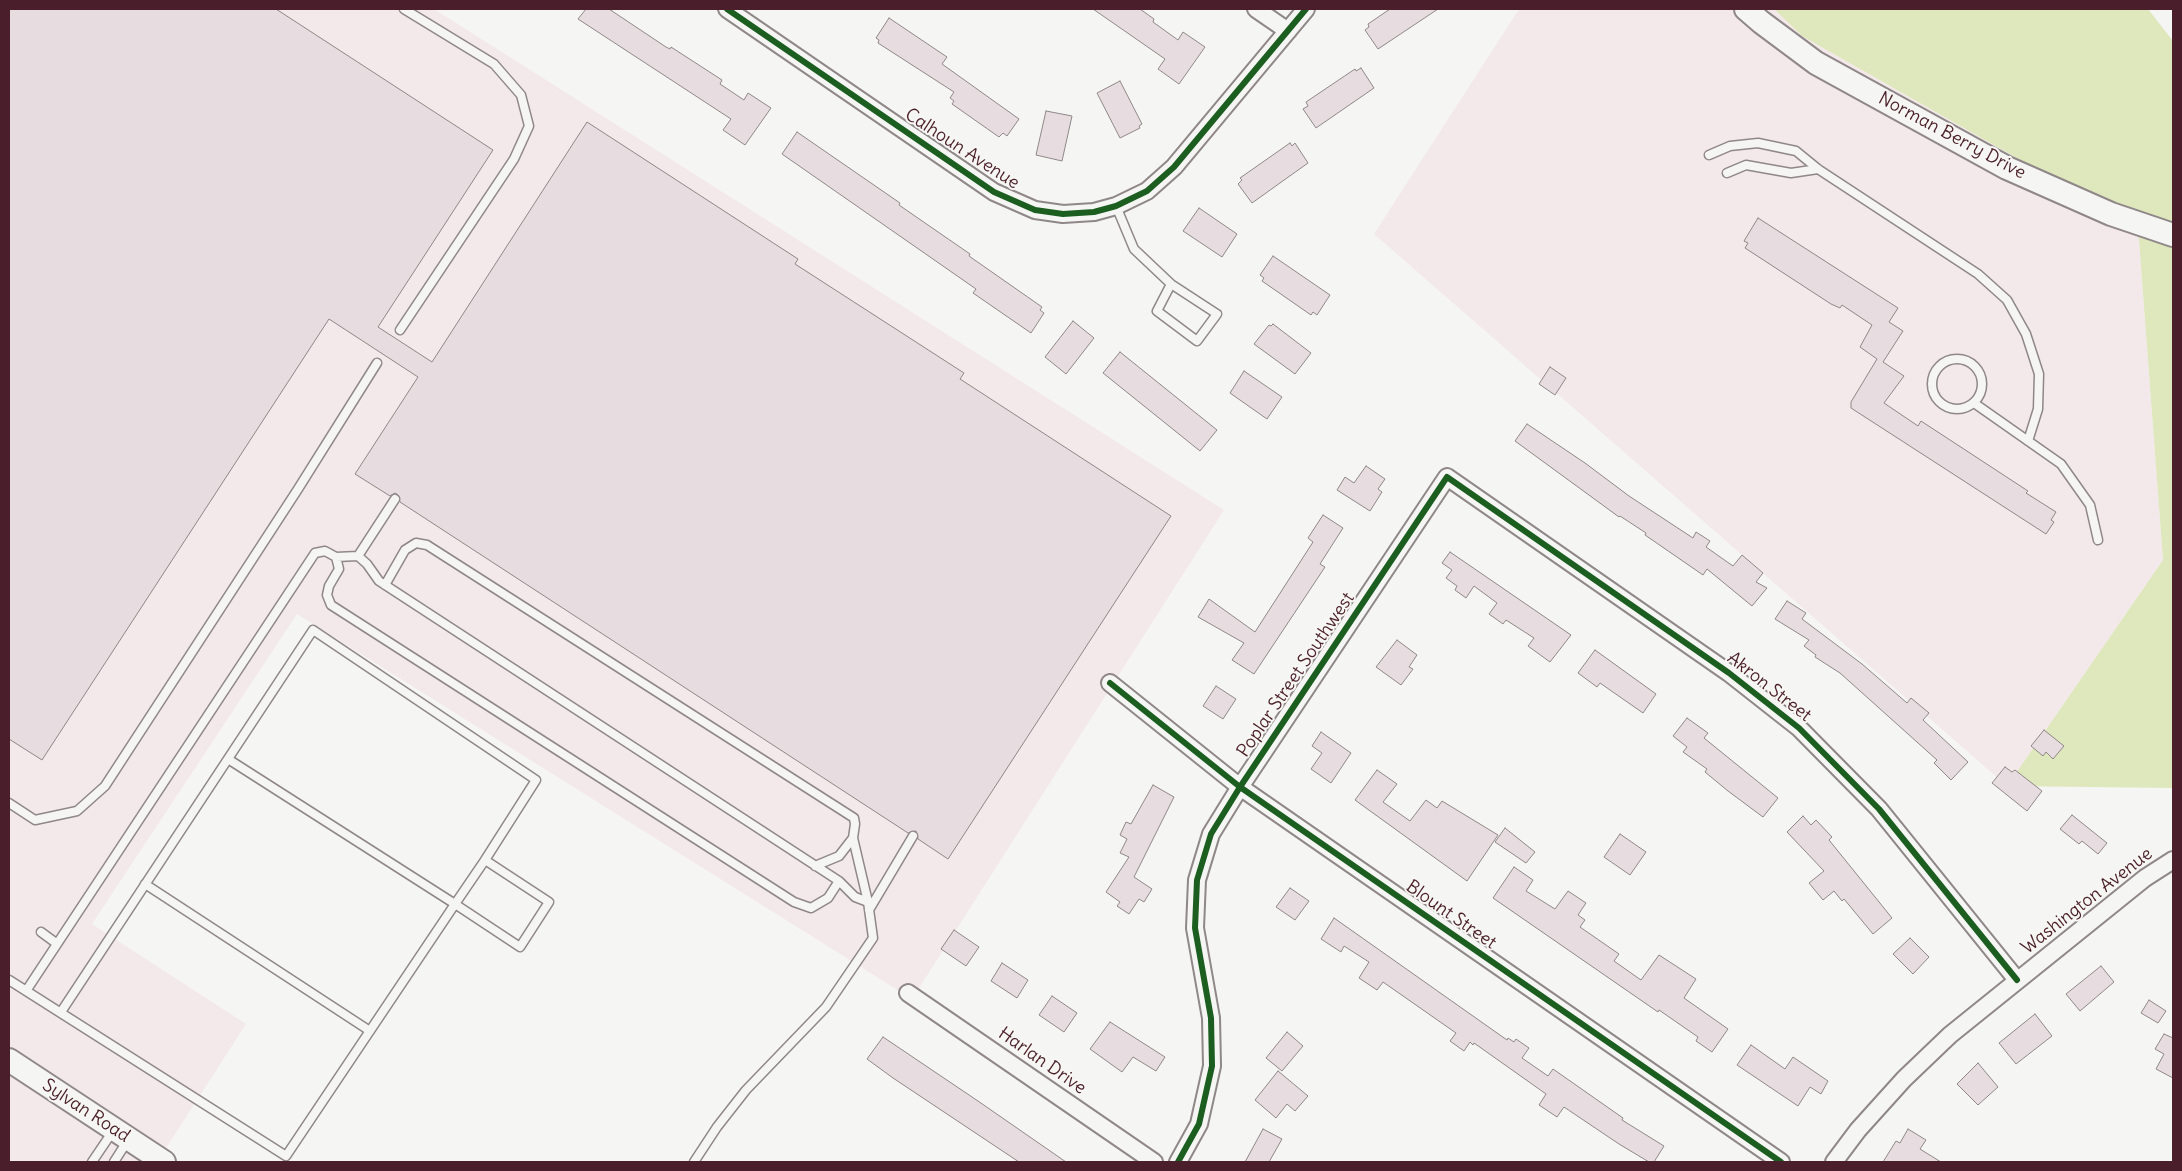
<!DOCTYPE html>
<style>
body{margin:0}
#map{position:relative;width:2182px;height:1171px;overflow:hidden;background:#f5f5f3;font-family:Delius,sans-serif}
canvas{display:block}
.frame{position:absolute;inset:0;border:10px solid #4a1f2b;pointer-events:none}
</style>
<div id="map">
<canvas width="2182" height="1171"></canvas>
<div class="frame"></div>
</div>
<script>
const ctx = document.querySelector('canvas').getContext('2d');
ctx.lineJoin = 'round';
function paint(path, color) { ctx.fillStyle = color; ctx.fill(path, 'evenodd'); }
const toPath = rows => new Path2D(rows.map(r => 'M' + r).join(''));
function stroke(path, color, width, dash) { ctx.strokeStyle = color; ctx.lineWidth = width; ctx.lineCap = dash ? 'butt' : 'round'; ctx.setLineDash(dash || []); ctx.stroke(path); }
function drawText(font, color, halo, rows, align = 'center') {
  ctx.font = font + ' Delius,sans-serif'; ctx.lineWidth = 4; ctx.setLineDash([]); ctx.textBaseline = 'middle'; ctx.strokeStyle = halo; ctx.fillStyle = color; for (const [text, x, y, turn = 0] of rows) {
    ctx.save(); ctx.translate(x, y); ctx.rotate((+turn || 0) * Math.PI / 180); ctx.textAlign = isNaN(turn) ? turn : align; if (halo) ctx.strokeText(text, 0, 0); ctx.fillText(text, 0, 0); ctx.restore();
  }
}
paint(toPath([
 [9,9,434,9,1224,510,912,999,297,614,92,924,246,1024,157,1162,9,1162],
 [1519,9,1774,9,1802,36,2138,227,2163,560,2007,786,1374,234]
]), '#f4e9ea');
paint(toPath([
 [1774,9,2148,9,2173,41,2173,788,2007,786,2163,560,2138,227,1802,36]
]), '#dfe7bd');
const building = toPath([
 [9,9,276,9,493,150,378,327,432,362,587,122,798,259,795,264,964,373,960,379,1171,516,948,859,918,839,916,831,908,833,400,502,398,495,395,493,390,496,355,474,418,377,329,319,42,760,9,739,9,9],
 [586,9,609,9,666,47,670,49,671,47,722,80,720,84,744,100,748,93,771,108,745,145,723,130,731,119,578,19,586,9],
 [1093,9,1140,9,1154,19,1153,22,1178,40,1183,32,1205,47,1179,84,1158,69,1165,59,1093,9],
 [1390,9,1438,9,1378,49,1365,30,1369,27,1368,24,1390,9],
 [889,18,947,57,942,64,1019,119,1007,136,1003,133,999,137,952,104,954,101,950,98,954,92,878,43,879,40,876,38,889,18],
 [1361,68,1374,88,1316,128,1303,109,1308,106,1306,102,1355,69,1356,71,1361,68],
 [1120,81,1142,124,1139,126,1140,128,1120,138,1097,93,1120,81],
 [1046,111,1072,116,1062,161,1036,155,1046,111],
 [797,132,900,203,899,205,970,254,969,256,1042,307,1040,310,1044,313,1031,333,973,293,976,289,782,154,797,132],
 [1290,143,1292,146,1295,143,1308,163,1252,203,1238,184,1242,180,1240,178,1290,143],
 [1199,208,1237,234,1222,257,1183,231,1199,208],
 [1758,218,1898,308,1889,322,1903,331,1883,362,1904,376,1884,403,1918,426,1921,421,2028,491,2026,493,2056,512,2051,520,2054,522,2046,534,1851,408,1851,402,1877,359,1860,347,1872,325,1842,305,1840,308,1831,304,1745,248,1748,243,1744,241,1758,218],
 [1273,256,1330,295,1317,315,1313,312,1311,315,1262,281,1264,278,1260,275,1273,256],
 [1073,321,1094,338,1066,374,1045,357,1073,321],
 [1273,324,1311,353,1295,374,1254,344,1269,325,1271,326,1273,324],
 [1120,352,1217,430,1200,451,1103,373,1120,352],
 [1550,367,1566,378,1555,395,1539,384,1550,367],
 [1244,371,1282,397,1267,419,1230,393,1244,371],
 [1527,424,1585,463,1629,496,1693,538,1696,532,1710,541,1706,547,1733,566,1742,555,1763,573,1756,582,1767,588,1752,606,1707,569,1703,575,1645,535,1646,533,1620,516,1619,517,1515,441,1527,424],
 [1366,466,1385,479,1378,489,1382,492,1370,511,1337,490,1345,477,1354,483,1366,466],
 [1323,515,1343,528,1320,564,1325,567,1254,674,1232,660,1244,643,1198,617,1209,599,1255,632,1313,542,1308,538,1323,515],
 [1450,552,1571,635,1550,662,1528,646,1534,638,1506,620,1503,624,1489,614,1497,603,1474,586,1466,598,1455,590,1457,586,1446,578,1452,570,1442,563,1450,552],
 [1787,601,1806,613,1802,619,1862,664,1907,703,1911,698,1929,713,1923,720,1968,762,1951,780,1934,763,1937,760,1840,673,1815,657,1816,655,1804,646,1809,640,1775,619,1787,601],
 [1397,640,1417,655,1409,667,1413,669,1401,685,1376,667,1397,640],
 [1595,650,1656,694,1643,713,1600,683,1597,687,1578,673,1595,650],
 [1216,686,1236,699,1223,719,1203,706,1216,686],
 [1687,718,1708,733,1704,738,1778,798,1763,817,1728,791,1705,772,1707,769,1683,752,1687,747,1673,736,1687,718],
 [2044,730,2064,746,2053,759,2046,752,2043,756,2031,746,2044,730],
 [1321,732,1351,753,1331,783,1311,769,1322,753,1312,746,1321,732],
 [2005,767,2012,772,2015,770,2042,791,2027,811,1992,783,2005,767],
 [1377,770,1397,784,1383,802,1410,821,1426,800,1437,808,1442,801,1498,835,1467,881,1355,800,1377,770],
 [1153,785,1174,797,1134,877,1152,889,1144,902,1139,899,1129,914,1117,906,1120,902,1106,892,1129,857,1120,853,1127,839,1120,835,1126,822,1131,824,1153,785],
 [2072,815,2107,843,2098,854,2082,841,2079,844,2060,829,2072,815],
 [1803,816,1811,825,1816,820,1832,837,1829,840,1892,918,1873,934,1844,899,1842,901,1834,891,1823,900,1809,883,1824,871,1787,832,1803,816],
 [1505,828,1535,852,1526,863,1495,842,1505,828],
 [1620,834,1646,852,1630,875,1604,857,1620,834],
 [1514,867,1533,880,1526,891,1555,909,1568,891,1586,903,1578,915,1585,920,1580,927,1619,954,1614,961,1641,980,1659,955,1696,979,1684,998,1728,1029,1712,1052,1696,1041,1698,1037,1659,1010,1658,1012,1493,898,1514,867],
 [1290,888,1309,901,1295,920,1276,907,1290,888],
 [1334,918,1507,1040,1508,1038,1514,1042,1516,1039,1529,1048,1522,1058,1548,1076,1553,1069,1623,1118,1622,1120,1664,1146,1654,1162,1649,1162,1619,1144,1564,1107,1557,1117,1539,1105,1546,1094,1539,1089,1474,1043,1473,1045,1470,1042,1464,1051,1450,1041,1456,1033,1383,982,1377,990,1359,978,1369,962,1344,946,1341,952,1321,939,1334,918],
 [954,930,979,947,966,966,941,949,954,930],
 [1910,938,1929,957,1913,974,1893,954,1910,938],
 [1002,963,1028,980,1017,998,991,981,1002,963],
 [2101,966,2114,982,2080,1011,2066,994,2101,966],
 [1052,996,1077,1013,1064,1032,1039,1015,1052,996],
 [2149,1000,2166,1011,2158,1023,2141,1013,2149,1000],
 [2035,1014,2052,1036,2016,1064,1999,1043,2035,1014],
 [1110,1022,1165,1057,1156,1071,1133,1057,1122,1072,1090,1049,1110,1022],
 [1287,1032,1303,1046,1282,1071,1266,1058,1287,1032],
 [2164,1034,2173,1038,2173,1078,2156,1069,2164,1054,2155,1049,2164,1034],
 [883,1037,978,1101,1066,1162,1019,1162,893,1078,867,1059,883,1037],
 [1751,1045,1785,1069,1793,1057,1828,1081,1821,1094,1810,1087,1798,1106,1737,1065,1751,1045],
 [1978,1063,1998,1087,1978,1105,1957,1084,1978,1063],
 [1278,1071,1308,1096,1295,1111,1287,1104,1276,1118,1255,1100,1278,1071],
 [1263,1129,1282,1139,1269,1162,1245,1162,1263,1129],
 [1908,1129,1926,1140,1920,1149,1941,1162,1883,1162,1896,1141,1900,1143,1908,1129]
]);
paint(building, '#e7dcdf');
stroke(building, '#8f8788', 1);
const service = toPath([
 [1709,155,1730,146,1758,143,1796,151,1818,169,1978,274,2007,300,2026,334,2039,374,2038,409,2028,441],
 [1727,173,1746,165,1791,173,1818,169],
 [1116,206,1134,249,1171,284,1157,311,1197,341,1217,314,1171,284],
 [400,330,514,159,529,126,521,95,494,64,404,9],
 '1932 384a25 25 0 1 1 50 0a25 25 0 1 1-50 0Z',
 [1974,403,2061,464,2090,505,2098,540],
 [358,556,395,499],
 [336,557,358,556,367,564,379,581,839,881,855,897,868,902],
 [385,585,405,550,416,543,427,545,854,818,855,824,853,838,868,902,873,938,826,1007,746,1090,717,1127,694,1162],
 [228,759,455,904,485,860],
 [9,803,35,820,77,811,105,786,298,489,377,363],
 [815,866,839,856,853,838],
 [145,884,370,1031],
 [869,910,913,836],
 [41,932,56,943],
 [9,980,286,1156,455,904,520,947,549,902,485,860,536,780,313,630,61,1012],
 [26,991,315,553,325,551,336,557,339,569,329,586,327,595,331,605,794,902,811,908,828,898,839,881],
 [92,1162,113,1131],
 [114,1162,128,1140]
]);
const minor = toPath([
 [727,9,994,192,1035,210,1063,214,1094,212,1116,206,1147,191,1174,167,1306,9],
 [1256,9,1288,31],
 [1110,683,1240,787,1781,1162],
 [908,993,1154,1162],
 [1178,1162,1199,1124,1212,1066,1211,1018,1195,928,1197,880,1211,834,1240,787,1447,477,1729,673,1799,728,1879,809,2017,980],
 [1834,1162,1858,1130,1904,1079,1950,1035,2145,878,2173,860]
]);
const secondary = toPath([
 [1746,9,1761,22,1816,63,2007,168,2111,214,2173,235],
 [9,1060,164,1162]
]);
stroke(service, '#8f8788', 11);
stroke(minor, '#8f8788', 20);
stroke(secondary, '#8f8788', 26);
stroke(service, '#f5f5f3', 8);
stroke(minor, '#f5f5f3', 16);
stroke(secondary, '#f5f5f3', 22);
stroke(toPath([
 [727,9,994,192,1035,210,1063,214,1094,212,1116,206,1147,191,1174,167,1306,9],
 [1110,683,1240,787,1781,1162],
 [1178,1162,1199,1124,1212,1066,1211,1018,1195,928,1197,880,1211,834,1240,787,1447,477,1729,673,1799,728,1879,809,2017,980]
]), '#1b5e20', 6);
drawText('18px', '#4a1f2b', '#f6f6f2', [
 ["Norman Berry Drive",1952,136,28],
 ["Calhoun Avenue",962,149,33],
 ["Poplar Street Southwest",1296,675,-56],
 ["Akron Street",1769,687,38],
 ["Washington Avenue",2087,901,-38],
 ["Blount Street",1451,915,35],
 ["Harlan Drive",1042,1061,35],
 ["Sylvan Road",86,1111,33]
]);
</script>
